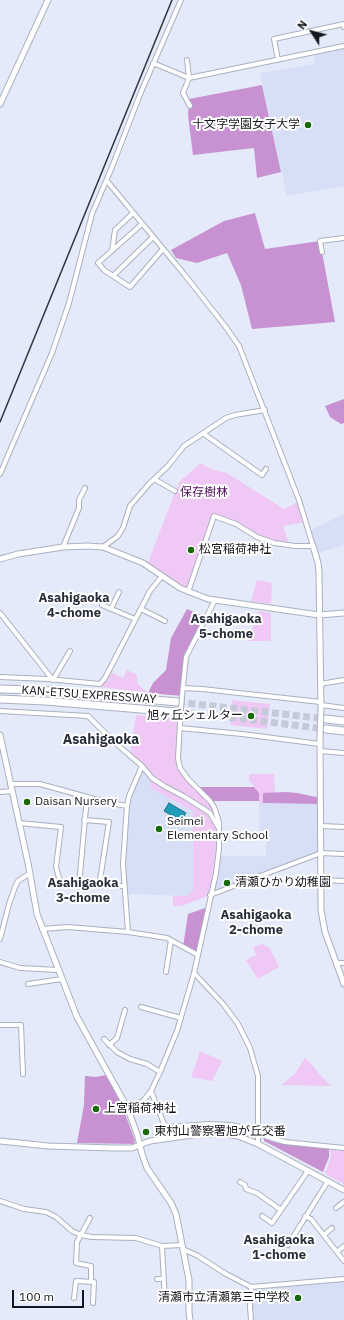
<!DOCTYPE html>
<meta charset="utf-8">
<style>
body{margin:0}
#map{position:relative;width:344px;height:1320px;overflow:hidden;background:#e4eaf9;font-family:"IBM Plex Sans",sans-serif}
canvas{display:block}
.north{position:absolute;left:292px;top:12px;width:40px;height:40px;-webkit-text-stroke:3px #fff;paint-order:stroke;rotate:306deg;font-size:11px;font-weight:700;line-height:16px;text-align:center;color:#14161b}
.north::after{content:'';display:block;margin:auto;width:14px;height:18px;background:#14161b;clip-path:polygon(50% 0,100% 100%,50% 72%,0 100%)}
.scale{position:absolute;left:12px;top:1290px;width:72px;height:18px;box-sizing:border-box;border:2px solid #14161b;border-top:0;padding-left:5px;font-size:12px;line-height:14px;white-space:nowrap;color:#14161b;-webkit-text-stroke:3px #fff;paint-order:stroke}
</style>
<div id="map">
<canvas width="344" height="1320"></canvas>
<div class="north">N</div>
<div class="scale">100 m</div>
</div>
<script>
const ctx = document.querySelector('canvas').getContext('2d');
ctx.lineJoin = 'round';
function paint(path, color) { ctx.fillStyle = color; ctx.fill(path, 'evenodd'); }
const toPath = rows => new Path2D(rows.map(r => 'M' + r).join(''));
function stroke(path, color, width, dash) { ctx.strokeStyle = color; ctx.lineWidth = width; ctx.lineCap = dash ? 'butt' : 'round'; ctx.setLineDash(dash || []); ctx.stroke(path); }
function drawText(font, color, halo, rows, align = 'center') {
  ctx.font = font + ' "IBM Plex Sans","Noto Sans JP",sans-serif'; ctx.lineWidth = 4; ctx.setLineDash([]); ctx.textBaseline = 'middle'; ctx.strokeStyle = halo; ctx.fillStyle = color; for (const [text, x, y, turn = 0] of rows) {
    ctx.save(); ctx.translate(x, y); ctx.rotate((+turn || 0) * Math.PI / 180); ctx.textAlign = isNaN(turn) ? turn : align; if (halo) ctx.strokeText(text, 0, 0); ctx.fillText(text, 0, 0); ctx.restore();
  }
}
paint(toPath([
 [344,49,344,186,287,196,260,73,315,64,313,55],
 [344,514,344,545,318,553,311,530],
 [142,766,152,778,151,788,193,811,193,891,186,896,125,894,123,864,127,806],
 [259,803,321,804,320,855,210,895,218,856,266,856,266,834,259,834],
 [344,1281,344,1320,253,1320,251,1307,252,1289]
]), '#d7dff6');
paint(toPath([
 [201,463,211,469,227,473,284,509,300,501,306,522,283,526,290,546,257,537,236,524,214,516,188,592,147,565,179,482],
 [257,580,272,583,271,604,251,601],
 [259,611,271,613,271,641,247,641],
 [127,670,137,675,137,683,148,693,101,687,108,671,123,678],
 [232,700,270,704,267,729,230,725],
 [136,715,173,718,177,722,180,723,178,758,186,776,210,801,217,816,219,849,210,895,182,906,173,906,173,896,186,896,193,891,193,811,151,788,150,780,152,778,130,755],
 [249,774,274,774,275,793,263,793,263,803,259,803,259,793,249,780],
 [262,944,270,948,279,967,258,979,246,960,253,956,257,956,253,947],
 [200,1051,222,1061,212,1081,191,1077],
 [305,1058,313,1066,321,1076,331,1086,281,1085,294,1075],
 [330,1150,344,1151,344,1184,325,1174,331,1157]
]), '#efc8f5');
paint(toPath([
 [262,85,281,172,257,178,254,148,193,155,188,115,189,99],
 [255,213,265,249,320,241,335,322,252,329,241,285,227,253,197,263,176,258,171,250,224,221],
 [344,399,344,423,341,424,330,417,325,406],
 [187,609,206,617,186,657,182,696,148,693,153,683,166,670,171,638],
 [195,787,254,787,259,793,259,801,210,801],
 [286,792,297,793,321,798,321,804,263,803,263,793],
 [208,907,198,955,183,947,188,914],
 [106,1075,123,1108,135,1141,134,1144,77,1143,84,1105,85,1076,96,1077],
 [264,1138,273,1142,290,1145,329,1149,329,1157,323,1172,264,1141]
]), '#c892d2');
const water = toPath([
 [169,803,186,813,181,821,164,811,169,803]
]);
paint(water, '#229cb9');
stroke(water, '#1e748a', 1);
stroke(toPath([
 [178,702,326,719],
 [177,712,219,716,326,729]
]), '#c5cad8', 7, [7, 3.5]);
const minor = toPath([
 [187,60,189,78,183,93,190,106],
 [278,60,274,39,344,24,344,27],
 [153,63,189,78,344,46],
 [107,181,184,274,225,326,239,346,299,500,313,546,295,546,274,543,257,537,236,524,214,516,188,592],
 [142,224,98,263,104,270,130,287,163,249],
 [112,251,115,230,133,213],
 [322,252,320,241,344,238],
 [113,276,153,237],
 [204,434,262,475,266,469],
 [0,474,52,353,69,303,92,214,112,167,141,92,181,0],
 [154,479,175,491],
 [63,547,79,508,79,500,85,488],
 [103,547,118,536,123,528,130,506,149,484,168,466,184,446,226,418,235,415,265,410],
 [102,605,135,619],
 [111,609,119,592],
 [141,609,165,621],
 [0,613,53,680,70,651],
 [0,677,48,679,100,684,105,678,150,591,162,576],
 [320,684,344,680],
 [183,688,202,689,321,702],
 [182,696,186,657,215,600],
 [321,705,344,708],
 [0,711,88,716,112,740,142,766,129,796,127,806,123,864,128,932],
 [180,728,242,734,320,744],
 [320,751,344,753],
 [142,766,152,778,164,786,185,797,210,813,218,827],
 [10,784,40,784,105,802,127,806],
 [0,792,12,791],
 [84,820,109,822,99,886],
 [19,823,61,827,56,867,61,885,124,886],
 [321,826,344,827],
 [321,880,344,881],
 [79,885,87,797],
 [210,895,321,853,344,854],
 [42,929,68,927,128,932,167,938,198,955],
 [0,939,9,904,15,887,18,881,30,873],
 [0,962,20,968,58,970],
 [336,963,344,963],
 [166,972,171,940],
 [194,973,224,1005,238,1024,250,1048,258,1076,258,1144],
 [28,984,62,979],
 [141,1007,181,1018],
 [0,1025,21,1025,23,1074],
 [104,1039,117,1052,130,1059,147,1064,160,1072],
 [109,1045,117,1038,125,1010],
 [151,1091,164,1124,169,1127,209,1124,231,1125,254,1130,265,1136,285,1142,344,1148],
 [128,1109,143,1101,151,1091,160,1072,177,1031,194,973,216,873,219,849,219,822,214,807,210,801,188,779,180,768,178,758,180,723],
 [240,1182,245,1185,246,1189,257,1193,281,1210],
 [0,1201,24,1209,46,1212,56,1217,72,1231,81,1235,92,1237,136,1238,162,1246,182,1245],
 [336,1208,344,1202],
 [262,1216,272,1223,308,1171],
 [305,1216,311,1219,344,1261],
 [90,1218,77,1242,76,1263,91,1266,91,1282],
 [324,1235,332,1228],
 [288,1245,328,1181],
 [162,1246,165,1301],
 [183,1249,198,1256,226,1274,251,1287,344,1279],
 [337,1252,344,1246],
 [157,1279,164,1279],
 [74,1298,76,1281,94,1282,93,1303],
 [251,1320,250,1307,251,1287]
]);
const tertiary = toPath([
 [0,104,48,0],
 [313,546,318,563,319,572,321,710],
 [0,559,18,554,63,547,87,546,103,547,143,563,180,588,208,599,319,615,344,613],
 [0,735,28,863,37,914,77,1017,128,1109,138,1137,142,1154,147,1168,171,1203,176,1214,189,1280,189,1312,190,1320],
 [320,737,321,910,325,932,344,984],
 [0,1141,48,1146,113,1148,132,1148,150,1141,199,1134,224,1134,238,1136,258,1144,344,1190]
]);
const motorway = toPath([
 [0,689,39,690,178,702],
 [0,699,45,701,177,712],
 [326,719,344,721],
 [326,729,344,731]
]);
stroke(minor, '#aab0bf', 6);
stroke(tertiary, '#aab0bf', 7);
stroke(motorway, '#aab0bf', 9);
stroke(minor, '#fff', 4);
stroke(tertiary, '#fff', 5);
stroke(motorway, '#fff', 7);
stroke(toPath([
 [0,422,172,0]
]), '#31343a', 1.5);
const minorBridge = toPath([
 [180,723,182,696]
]);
const tertiaryBridge = toPath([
 [320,737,321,710]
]);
stroke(minorBridge, '#aab0bf', 6, []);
stroke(tertiaryBridge, '#aab0bf', 7, []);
stroke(minorBridge, '#fff', 4);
stroke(tertiaryBridge, '#fff', 5);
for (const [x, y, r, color] of [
 [308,125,4,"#19690a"],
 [191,550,4,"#19690a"],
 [251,716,4,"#19690a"],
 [27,802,4,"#19690a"],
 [159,829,4,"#19690a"],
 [227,883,4,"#19690a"],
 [96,1109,4,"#19690a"],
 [146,1132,4,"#19690a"],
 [298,1298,4,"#19690a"]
]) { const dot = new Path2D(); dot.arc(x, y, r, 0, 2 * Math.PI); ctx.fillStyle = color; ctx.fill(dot); stroke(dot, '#fff', 1.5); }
drawText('12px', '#14161b', '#fff', [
 ["十文字学園女子大学",300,125,"right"],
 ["松宮稲荷神社",199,550],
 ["旭ヶ丘シェルター",243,716,"right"],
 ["Daisan Nursery",35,802],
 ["Seimei",167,822],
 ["Elementary School",167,836],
 ["清瀬ひかり幼稚園",235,883],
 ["上宮稲荷神社",104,1109],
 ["東村山警察署旭が丘交番",154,1132],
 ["清瀬市立清瀬第三中学校",290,1298,"right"]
], 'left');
drawText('12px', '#520f5e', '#fff', [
 ["保存樹林",204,493]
]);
drawText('12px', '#14161b', '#fff', [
 ["KAN-ETSU EXPRESSWAY",89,695,4]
]);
drawText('bold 13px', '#2a2e3a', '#fff', [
 ["Asahigaoka",74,598],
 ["4-chome",74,613],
 ["Asahigaoka",226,619],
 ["5-chome",226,634],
 ["Asahigaoka",83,883],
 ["3-chome",83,898],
 ["Asahigaoka",256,915],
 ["2-chome",256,930],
 ["Asahigaoka",279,1240],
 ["1-chome",279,1255]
]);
drawText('bold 14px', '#2a2e3a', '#fff', [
 ["Asahigaoka",101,740]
]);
</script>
